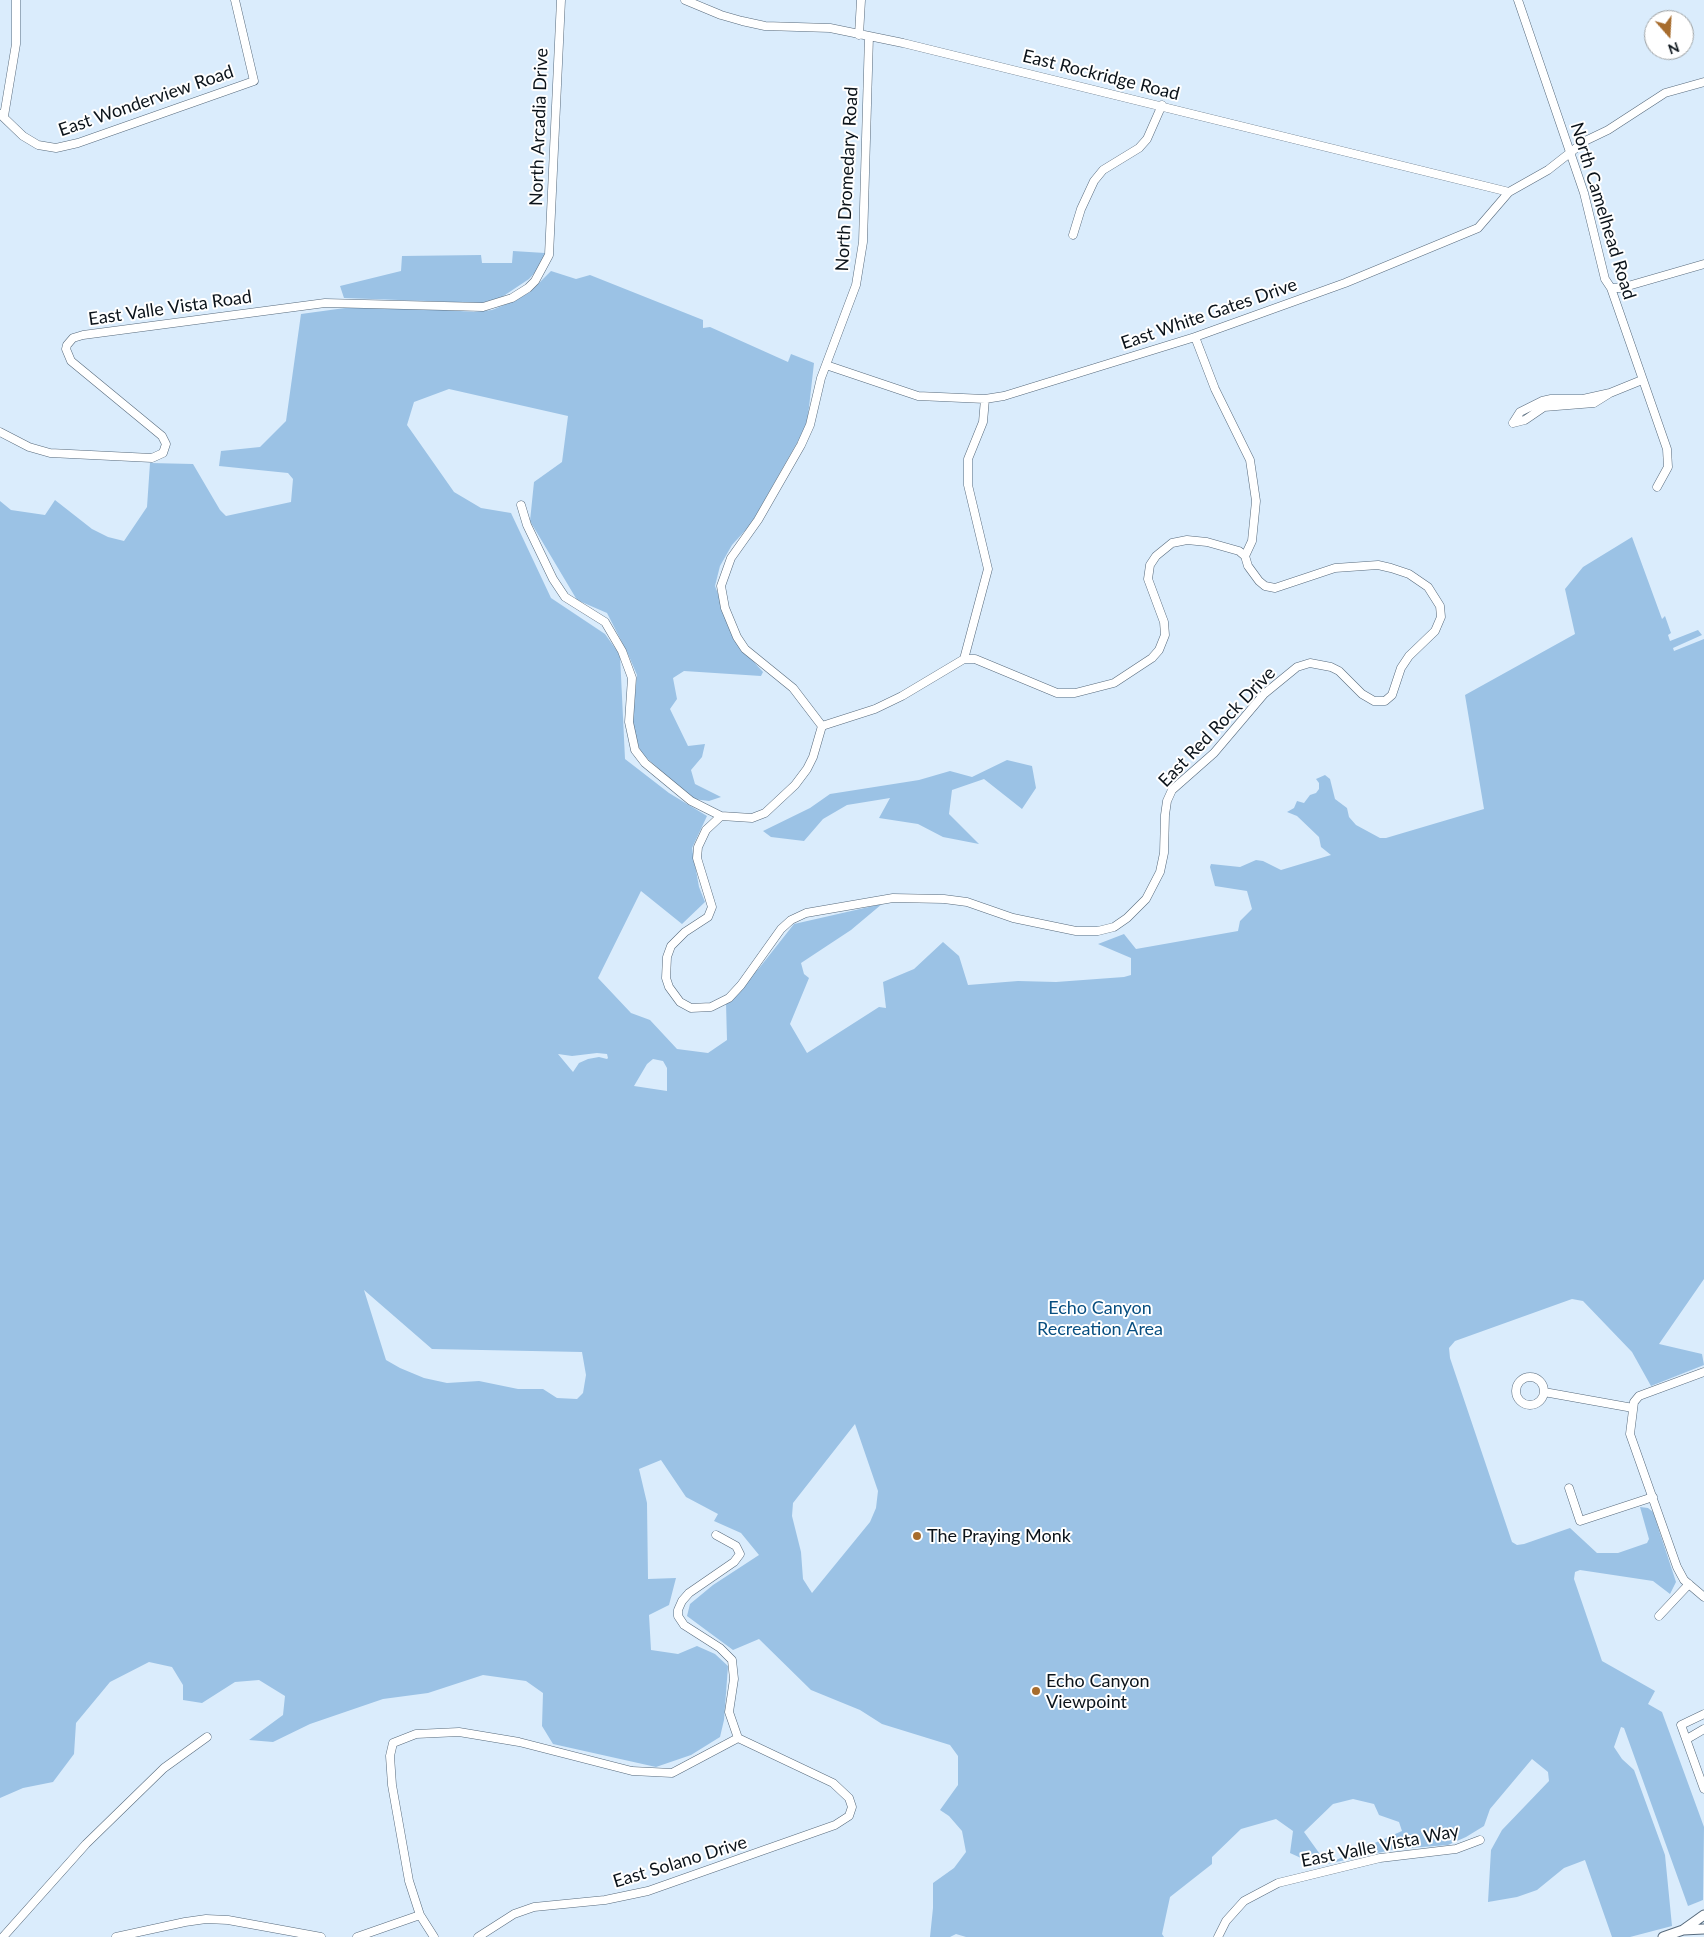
<!DOCTYPE html>
<style>
body{margin:0}
#map{position:relative;width:1704px;height:1937px;overflow:hidden;background:#daecfc;font-family:Lato,sans-serif}
canvas{display:block}
.north{position:absolute;left:1644px;top:10px;width:50px;height:50px;box-sizing:border-box;background:#fff;border:1px solid #9da1a3;border-radius:50%;rotate:161deg;font-size:14px;font-weight:700;line-height:20px;text-align:center;color:#0b131a}
.north::after{content:'';display:block;margin:auto;width:18px;height:22px;background:#a76c2d;clip-path:polygon(50% 0,100% 100%,50% 72%,0 100%)}
</style>
<div id="map">
<canvas width="1704" height="1937"></canvas>
<div class="north">N</div>
</div>
<script>
const ctx = document.querySelector('canvas').getContext('2d');
ctx.lineJoin = 'round';
function paint(path, color) { ctx.fillStyle = color; ctx.fill(path, 'evenodd'); }
const toPath = rows => new Path2D(rows.map(r => 'M' + r).join(''));
function stroke(path, color, width, dash) { ctx.strokeStyle = color; ctx.lineWidth = width; ctx.lineCap = dash ? 'butt' : 'round'; ctx.setLineDash(dash || []); ctx.stroke(path); }
function drawText(font, color, halo, rows, align = 'center') {
  ctx.font = font + ' Lato,sans-serif'; ctx.lineWidth = 4; ctx.setLineDash([]); ctx.textBaseline = 'middle'; ctx.strokeStyle = halo; ctx.fillStyle = color; for (const [text, x, y, turn = 0] of rows) {
    ctx.save(); ctx.translate(x, y); ctx.rotate((+turn || 0) * Math.PI / 180); ctx.textAlign = isNaN(turn) ? turn : align; if (halo) ctx.strokeText(text, 0, 0); ctx.fillText(text, 0, 0); ctx.restore();
  }
}
paint(toPath([
 [513,251,545,253,540,267,529,279,502,297,482,303,344,298,340,286,401,271,402,256,481,255,482,263,512,263],
 [551,271,576,279,590,275,703,320,703,328,710,327,788,362,791,354,814,363,807,425,751,524,732,545,720,566,715,586,737,643,763,672,761,676,684,671,673,678,677,699,670,709,688,746,705,744,702,757,691,770,695,784,721,797,709,801,693,799,641,753,632,727,637,675,628,654,607,613,577,600,530,521,534,482,562,462,568,416,449,389,414,402,407,425,454,492,481,508,511,513,551,598,605,634,620,655,625,759,669,793,707,816,692,848,699,887,705,902,682,924,641,891,598,978,631,1013,650,1020,677,1049,708,1053,727,1040,726,1003,760,967,794,924,882,904,851,930,801,963,804,974,809,978,790,1024,807,1053,879,1007,886,1008,883,982,914,969,943,942,959,956,968,985,1018,981,1056,982,1124,977,1131,975,1131,958,1098,944,1124,934,1136,949,1238,931,1240,921,1252,909,1247,891,1215,886,1210,867,1211,864,1240,867,1256,860,1263,861,1281,870,1331,855,1321,847,1319,837,1297,816,1287,812,1294,808,1297,801,1304,803,1310,795,1316,793,1319,789,1319,783,1316,779,1325,775,1330,779,1335,799,1347,808,1349,817,1356,825,1380,838,1386,838,1484,809,1465,695,1575,634,1565,589,1583,567,1632,537,1662,619,1665,616,1671,633,1668,635,1670,641,1698,630,1702,635,1673,648,1674,651,1704,639,1704,1279,1659,1344,1702,1354,1704,1365,1651,1386,1632,1352,1583,1301,1572,1299,1455,1341,1449,1348,1450,1358,1512,1542,1517,1545,1524,1544,1570,1528,1597,1553,1618,1553,1647,1543,1649,1539,1640,1507,1648,1508,1653,1512,1676,1582,1670,1594,1653,1581,1580,1570,1575,1572,1574,1579,1602,1661,1655,1691,1648,1704,1662,1712,1704,1827,1703,1900,1688,1906,1624,1728,1621,1727,1614,1747,1622,1759,1634,1770,1665,1855,1672,1926,1630,1937,1612,1937,1585,1860,1564,1868,1537,1890,1517,1897,1488,1902,1491,1850,1502,1830,1549,1781,1548,1772,1532,1759,1490,1809,1484,1826,1466,1837,1448,1845,1396,1849,1327,1864,1402,1831,1399,1822,1379,1815,1374,1804,1353,1799,1333,1804,1304,1832,1322,1857,1312,1863,1290,1853,1293,1831,1276,1819,1241,1829,1212,1857,1212,1864,1170,1897,1162,1934,1164,1937,966,1937,956,1934,950,1937,930,1937,933,1908,933,1883,954,1868,966,1852,962,1831,949,1816,940,1810,958,1785,958,1756,950,1745,882,1724,860,1710,811,1690,759,1639,733,1650,687,1616,690,1604,713,1585,759,1555,741,1533,714,1521,718,1514,686,1497,661,1460,639,1469,647,1503,648,1579,676,1578,669,1605,649,1615,651,1650,678,1654,697,1646,715,1654,728,1666,724,1720,720,1737,691,1755,656,1767,553,1744,542,1726,543,1693,526,1681,483,1675,428,1693,383,1699,310,1724,273,1742,249,1740,283,1715,285,1696,259,1680,235,1682,202,1703,183,1700,183,1685,172,1667,149,1662,110,1682,76,1723,74,1754,53,1782,23,1788,0,1798,0,501,11,510,45,515,55,500,92,529,108,537,124,541,147,507,150,463,193,464,220,510,226,516,291,502,293,479,288,473,219,466,221,451,260,447,286,421,301,314,345,308,405,307,474,312,492,310,514,301,530,292],
 [597,1053,607,1054,608,1058,607,1059,599,1057,588,1059,579,1063,573,1072,558,1054,572,1056],
 [653,1059,663,1061,667,1068,667,1091,634,1086,647,1064],
 [364,1290,432,1349,582,1352,586,1375,583,1393,577,1399,557,1398,543,1389,518,1389,479,1381,447,1383,424,1378,400,1368,386,1360],
 [855,1424,878,1491,876,1508,870,1522,812,1593,803,1579,801,1552,792,1516,793,1503],
 [1007,760,1032,766,1036,788,1022,809,984,779,952,790,949,814,979,844,943,837,918,824,879,818,890,798,847,805,823,819,804,841,771,837,763,831,810,808,830,794,919,780,950,771,972,777]
]), '#9bc2e5');
const minor = toPath([
 [685,0,721,15,742,21,765,26,830,28,903,43,1509,192],
 [1518,0,1584,193,1605,279,1611,288,1667,449,1668,467,1657,487],
 [859,35,861,0],
 [0,114,23,136,38,145,56,148,78,143,254,81,235,0],
 [4,116,16,44,16,0],
 [1073,235,1081,209,1094,181,1103,170,1139,148,1147,139,1162,105],
 [1611,288,1621,288,1704,264],
 [1195,337,1215,389,1250,460,1256,501,1252,541,1245,556],
 [826,365,918,396,985,399,1004,396,1195,337,1345,283,1478,228,1509,192,1548,170,1585,141,1608,130,1665,93,1704,82],
 [1513,423,1525,420,1544,407,1594,403,1610,393,1642,380],
 [1513,423,1520,412,1542,401,1551,399,1583,399,1610,393],
 [0,432,29,447,50,453,152,458,163,453,166,444,162,436,71,361,66,349,67,345,73,338,83,335,325,303,483,307,512,298,528,288,535,281,549,255,561,0],
 [521,505,527,525,553,579,565,597,605,622,622,651,632,678,629,722,635,750,645,763,691,801,721,816,752,818,765,813,795,785,807,769,813,757,822,726,793,688,745,649,737,637,725,608,721,586,731,558,758,520,801,445,810,425,821,378,856,285,863,242,869,36],
 [964,659,988,569,968,485,968,459,983,422,985,399],
 [822,726,875,709,902,696,964,659,975,659,1057,693,1075,693,1114,683,1152,658,1159,650,1165,635,1164,622,1148,579,1150,565,1156,556,1172,543,1187,540,1207,542,1239,551,1245,556],
 [721,816,706,830,698,847,697,858,712,907,708,917,685,932,671,946,667,957,666,978,669,987,680,1002,691,1008,711,1007,729,998,741,985,781,929,791,920,806,913,893,898,944,899,967,902,1013,918,1076,931,1098,931,1114,927,1127,918,1146,899,1160,872,1164,853,1165,815,1167,801,1172,790,1214,753,1264,694,1297,667,1310,663,1331,667,1339,671,1362,694,1374,701,1385,701,1392,695,1401,668,1409,656,1435,631,1441,617,1440,606,1428,587,1409,574,1391,568,1378,565,1335,568,1275,588,1265,586,1259,581,1248,566,1245,556],
 [1704,1372,1639,1396,1634,1402,1630,1434,1677,1567,1684,1580,1704,1597],
 '1516 1391a14 14 0 1 1 28 0a14 14 0 1 1-28 0Z',
 [1544,1392,1633,1408],
 [1569,1488,1580,1521,1653,1497],
 [1659,1616,1689,1584],
 [1704,1714,1681,1725,1704,1789],
 [1687,1739,1704,1729],
 [3,1937,86,1844,164,1768,207,1737],
 [116,1937,185,1922,206,1919,228,1920,321,1937],
 [357,1937,420,1915],
 [434,1937,420,1915,409,1881,392,1785,390,1756,393,1743,416,1734,459,1732,519,1742,632,1771,672,1773,738,1738,729,1712,734,1679,732,1660,720,1648,684,1625,678,1616,678,1610,682,1601,689,1593,734,1562,740,1554,736,1546,716,1535],
 [478,1937,514,1914,534,1907,605,1900,648,1891,835,1825,849,1816,852,1807,849,1798,833,1783,738,1738],
 [1218,1937,1226,1921,1244,1901,1278,1883,1380,1858,1456,1849,1480,1840]
]);
const tertiary = toPath([
 [1683,1930,1704,1929],
 [1663,1937,1683,1930,1704,1915]
]);
stroke(minor, '#576a7c', 9);
stroke(tertiary, '#576a7c', 11);
stroke(minor, '#fff', 8);
stroke(tertiary, '#fff', 9);
for (const [x, y, r, color] of [
 [917,1536,5,"#a76c2d"],
 [1036,1691,5,"#a76c2d"]
]) { const dot = new Path2D(); dot.arc(x, y, r, 0, 2 * Math.PI); ctx.fillStyle = color; ctx.fill(dot); stroke(dot, '#fff', 2); }
drawText('18px', '#0b131a', '#fff', [
 ["East Rockridge Road",1101,75,14],
 ["East Wonderview Road",146,101,-19],
 ["North Arcadia Drive",539,127,-88],
 ["North Dromedary Road",847,179,-87],
 ["North Camelhead Road",1603,211,73],
 ["East Valle Vista Road",170,308,-8],
 ["East White Gates Drive",1209,314,-19],
 ["East Red Rock Drive",1217,727,-46],
 ["East Valle Vista Way",1380,1846,-11],
 ["East Solano Drive",680,1862,-17]
]);
drawText('18px', '#084f81', '#fff', [
 ["Echo Canyon",1100,1308],
 ["Recreation Area",1100,1329]
]);
drawText('18px', '#0b131a', '#fff', [
 ["The Praying Monk",927,1536],
 ["Echo Canyon",1046,1681],
 ["Viewpoint",1046,1702]
], 'left');
</script>
